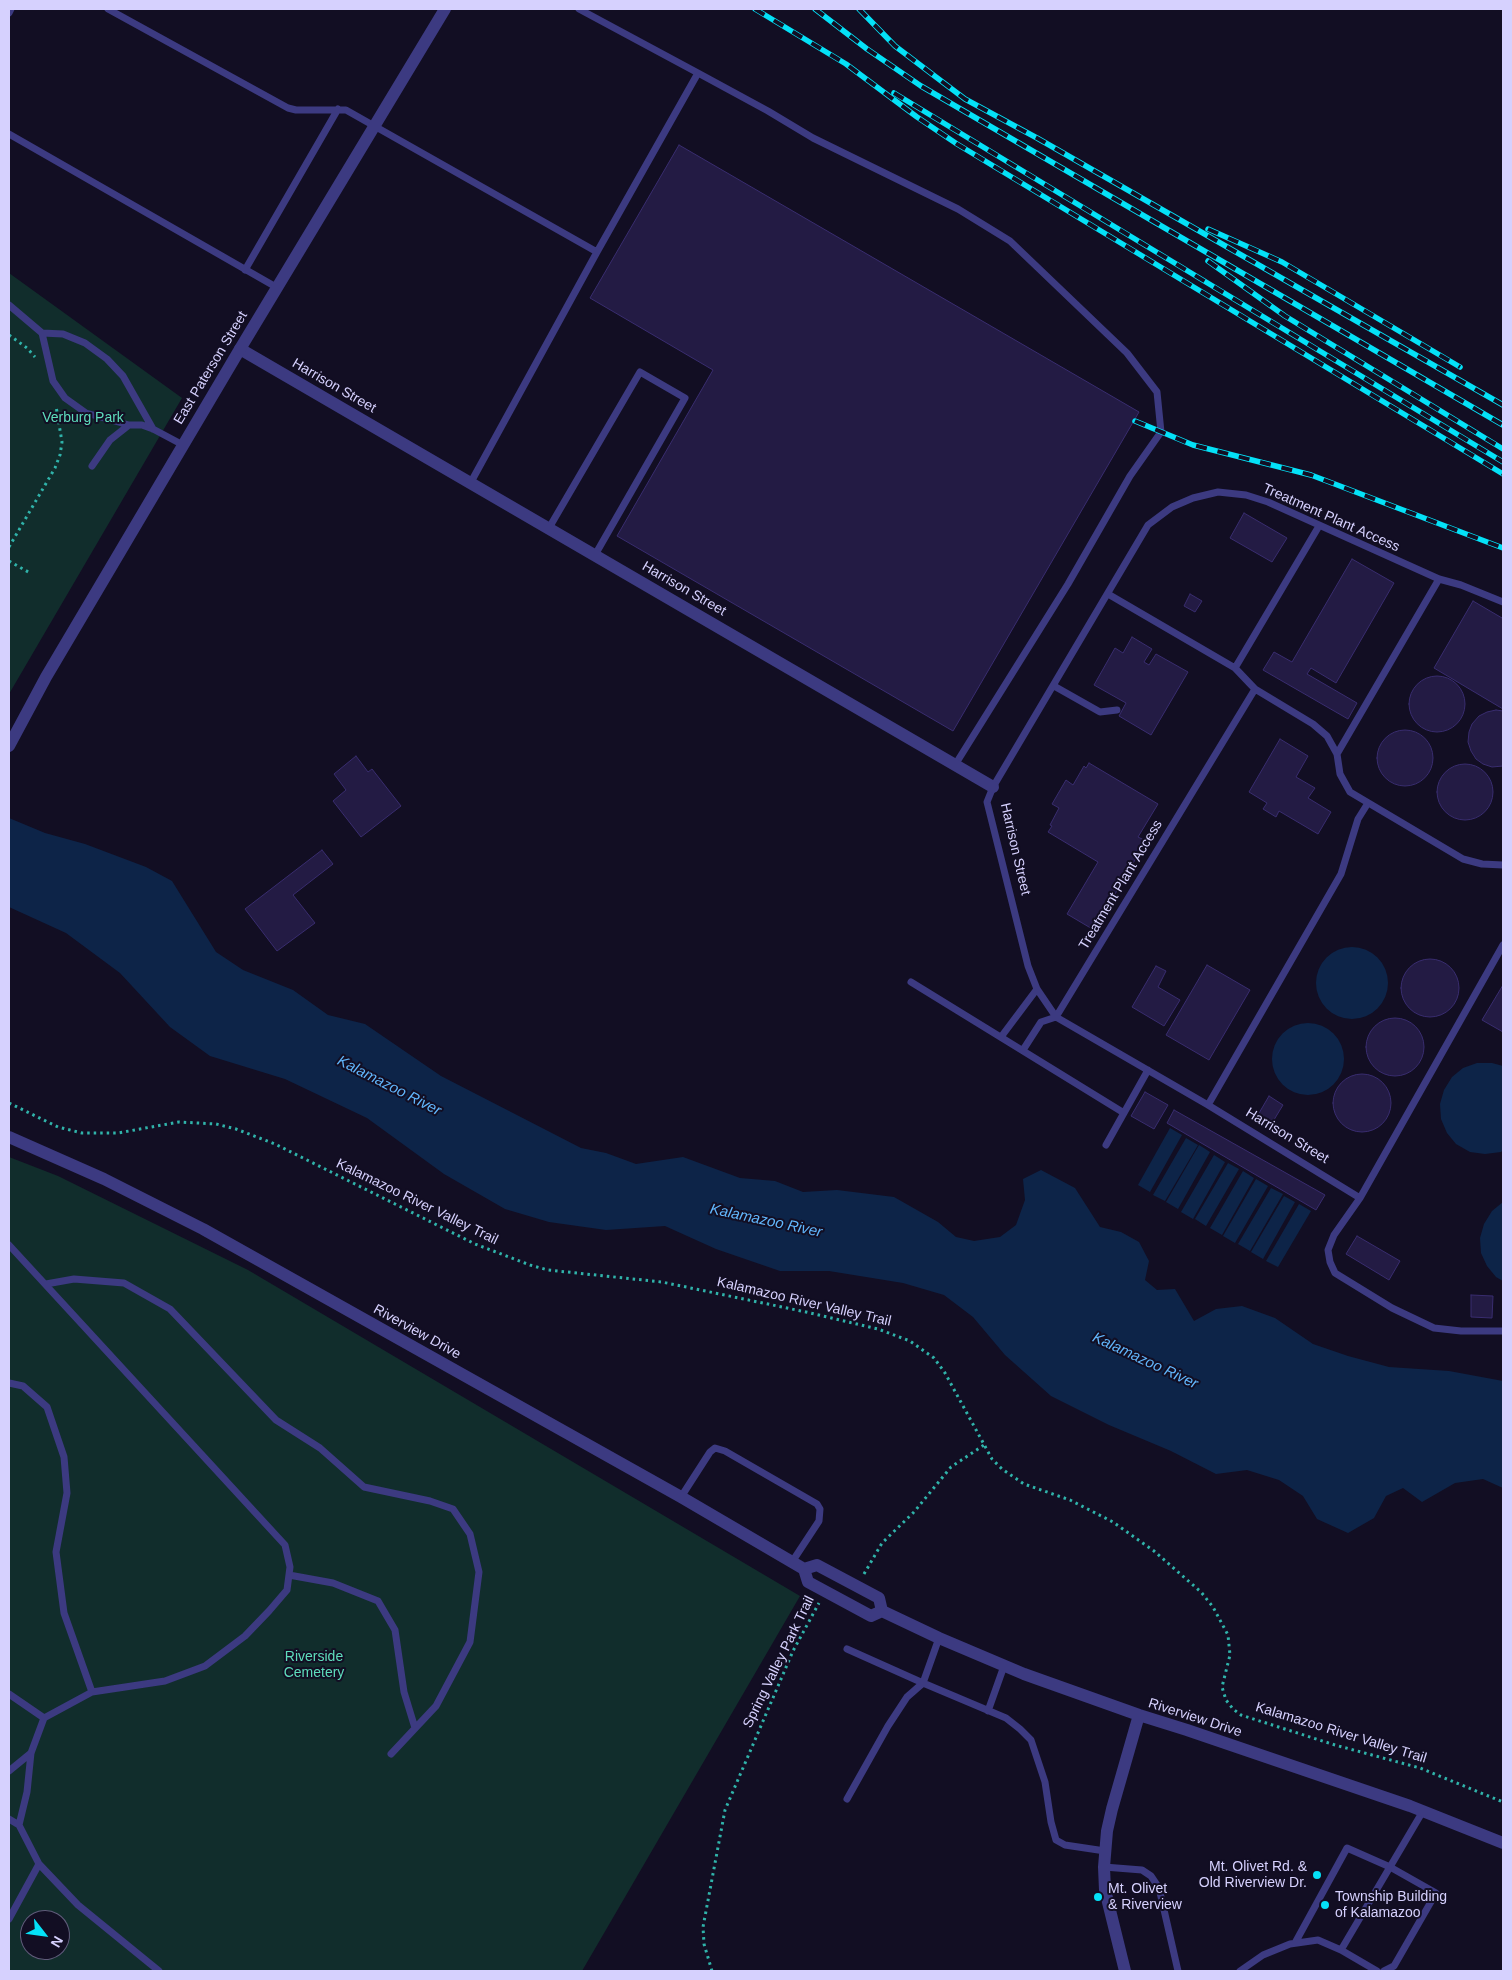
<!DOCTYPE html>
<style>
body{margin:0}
#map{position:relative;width:1512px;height:1980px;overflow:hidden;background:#120e23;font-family:Helvetica,sans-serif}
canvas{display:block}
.frame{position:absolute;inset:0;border:10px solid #d6d1fe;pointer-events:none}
.north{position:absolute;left:20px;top:1910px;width:50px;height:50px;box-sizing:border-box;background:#120e23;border:1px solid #605c7b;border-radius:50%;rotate:120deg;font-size:14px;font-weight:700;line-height:20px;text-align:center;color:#d6d1fe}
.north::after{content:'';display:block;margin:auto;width:18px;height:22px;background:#04e1f7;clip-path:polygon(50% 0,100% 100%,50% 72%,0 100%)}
</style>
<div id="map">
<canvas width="1512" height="1980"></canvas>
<div class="frame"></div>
<div class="north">N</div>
</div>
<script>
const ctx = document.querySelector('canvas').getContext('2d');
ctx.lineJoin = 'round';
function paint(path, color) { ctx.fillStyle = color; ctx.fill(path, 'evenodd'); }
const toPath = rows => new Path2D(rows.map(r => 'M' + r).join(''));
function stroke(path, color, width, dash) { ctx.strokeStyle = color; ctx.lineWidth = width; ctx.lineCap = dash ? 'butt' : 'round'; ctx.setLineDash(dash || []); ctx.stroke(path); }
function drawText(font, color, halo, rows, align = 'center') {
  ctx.font = font + ' Helvetica,sans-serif'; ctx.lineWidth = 4; ctx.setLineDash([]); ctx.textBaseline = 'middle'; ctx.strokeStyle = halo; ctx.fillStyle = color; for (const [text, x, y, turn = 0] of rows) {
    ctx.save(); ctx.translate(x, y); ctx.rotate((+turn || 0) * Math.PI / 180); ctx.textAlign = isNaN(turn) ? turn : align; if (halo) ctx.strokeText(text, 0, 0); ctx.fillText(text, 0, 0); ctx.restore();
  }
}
paint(toPath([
 [9,273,182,398,9,694],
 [9,1157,58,1176,248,1270,800,1596,582,1971,9,1971],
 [30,1920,60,1920,60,1950,30,1950]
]), '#112d2c');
paint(toPath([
 [9,818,45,833,85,844,146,867,172,881,216,952,243,970,293,990,328,1015,365,1024,441,1076,581,1148,606,1153,636,1164,683,1157,740,1178,775,1181,803,1192,837,1190,894,1197,938,1222,956,1237,974,1241,1000,1237,1016,1225,1025,1200,1023,1179,1041,1170,1075,1188,1100,1227,1121,1232,1139,1242,1149,1261,1145,1280,1157,1290,1175,1289,1194,1321,1216,1309,1242,1306,1275,1318,1313,1344,1348,1356,1389,1367,1449,1371,1503,1381,1503,1488,1483,1479,1455,1483,1422,1502,1403,1488,1386,1496,1374,1518,1348,1533,1317,1519,1303,1496,1279,1480,1247,1470,1216,1474,1171,1451,1109,1425,1051,1396,1005,1355,973,1317,944,1295,903,1283,829,1271,780,1271,716,1249,665,1226,606,1230,549,1222,505,1209,444,1174,367,1118,285,1079,210,1056,170,1027,120,973,66,933,9,907],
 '1316 983a36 36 0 1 1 72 0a36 36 0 1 1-72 0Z',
 '1272 1059a36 36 0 1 1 72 0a36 36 0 1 1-72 0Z',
 [1477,1063,1492,1063,1503,1066,1503,1150,1501,1152,1485,1154,1470,1152,1456,1144,1447,1133,1441,1119,1440,1104,1444,1090,1452,1077,1463,1068],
 [1170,1128,1182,1135,1150,1192,1138,1185],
 [1186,1138,1198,1145,1165,1201,1153,1195],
 [1199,1145,1210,1152,1178,1209,1166,1202],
 [1214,1155,1225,1162,1193,1219,1181,1212],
 [1228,1163,1239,1169,1206,1226,1195,1219],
 [1243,1171,1254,1178,1222,1235,1210,1228],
 [1256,1179,1268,1186,1235,1243,1223,1236],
 [1271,1188,1283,1194,1250,1251,1238,1244],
 [1284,1196,1295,1202,1263,1259,1251,1252],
 [1503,1202,1503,1281,1496,1277,1487,1266,1481,1253,1480,1238,1484,1224,1492,1211],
 [1299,1204,1311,1211,1278,1267,1266,1261]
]), '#0d2448');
const building = toPath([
 [679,145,1139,412,953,731,617,536,713,370,590,298,679,145],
 [1244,513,1287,538,1272,562,1230,538,1244,513],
 [1352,559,1394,583,1336,683,1311,668,1307,674,1357,703,1348,719,1263,670,1274,652,1292,662,1352,559],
 [1190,594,1202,601,1195,612,1184,606,1190,594],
 [1473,601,1502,618,1503,616,1503,709,1434,668,1473,601],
 [1132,637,1152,649,1144,662,1149,665,1156,654,1188,672,1151,735,1119,716,1126,703,1094,685,1115,648,1123,653,1132,637],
 '1409 704a28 28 0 1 1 56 0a28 28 0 1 1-56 0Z',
 [1496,710,1503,711,1503,766,1492,767,1483,764,1476,759,1471,751,1468,742,1469,732,1472,724,1479,716,1487,712,1496,710],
 '1377 758a28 28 0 1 1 56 0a28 28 0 1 1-56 0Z',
 [1280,739,1308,756,1296,777,1315,788,1308,798,1331,812,1318,834,1279,811,1276,817,1263,809,1267,803,1249,792,1280,739],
 [356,756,368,772,372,769,401,806,361,837,333,801,346,790,334,774,356,756],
 [1089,763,1158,804,1138,837,1146,841,1094,930,1067,914,1098,862,1048,832,1052,826,1050,825,1059,808,1052,804,1066,780,1073,785,1084,766,1086,768,1089,763],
 '1437 792a28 28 0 1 1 56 0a28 28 0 1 1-56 0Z',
 [322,850,333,864,293,895,315,923,277,951,245,909,322,850],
 '1401 988a29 29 0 1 1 58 0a29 29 0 1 1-58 0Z',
 [1207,965,1250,990,1209,1060,1166,1035,1207,965],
 [1156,966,1166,971,1158,987,1180,1000,1164,1026,1132,1007,1156,966],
 [1503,985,1503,1032,1482,1020,1503,985],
 '1366 1047a29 29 0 1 1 58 0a29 29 0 1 1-58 0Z',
 '1333 1103a29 29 0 1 1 58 0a29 29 0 1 1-58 0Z',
 [1145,1092,1168,1105,1154,1129,1131,1116,1145,1092],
 [1269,1096,1283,1105,1269,1128,1255,1120,1269,1096],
 [1174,1110,1325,1195,1316,1210,1167,1123,1174,1110],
 [1357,1236,1400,1261,1389,1280,1346,1254,1357,1236],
 [1471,1295,1493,1296,1492,1318,1471,1317,1471,1295]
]);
paint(building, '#231b44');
stroke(building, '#392d6f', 1);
stroke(toPath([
 [9,335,27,348,35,357],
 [9,547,55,468,60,455,62,442,56,406],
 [9,561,30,573],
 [9,1103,58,1127,82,1133,118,1133,179,1122,216,1124,236,1129,275,1144,475,1244,530,1265,548,1270,662,1282,806,1312,878,1329,910,1341,934,1358,945,1373,992,1459,1002,1469,1024,1484,1070,1500,1113,1522,1154,1551,1201,1592,1213,1607,1228,1635,1230,1655,1222,1687,1226,1700,1233,1709,1241,1715,1335,1745,1420,1768,1503,1802],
 [864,1574,882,1543,914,1512,951,1467,984,1445],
 [712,1971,704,1944,703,1927,725,1810,793,1651,819,1603]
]), '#30b3aa', 3, [2.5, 4]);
stroke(toPath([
 [108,9,288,108,296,110,346,110,597,252,471,482],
 [579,9,698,73],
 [9,13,11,9],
 [9,134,276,287],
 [597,252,698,73,768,111,813,138,958,209,1010,241,1127,353,1157,392,1161,432,1130,476,1068,584,955,765],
 [245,270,338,109],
 [9,305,42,333,63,334,85,343,107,359,123,376,153,429],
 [42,333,53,381,65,398,86,413,129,425],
 [92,466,110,440,129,425,142,425,153,429,183,445],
 [549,528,640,372,685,398,595,555],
 [1108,594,1235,668,1255,689,1313,724,1327,736,1337,754,1340,774,1350,792,1463,859,1482,864,1503,865],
 [1503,602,1461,585,1439,579,1268,502,1246,495,1218,492,1193,498,1172,507,1148,525,993,787,987,802,1028,966,1037,989,1056,1017,1208,1105,1360,1198,1503,945],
 [1235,668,1319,526],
 [1054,686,1100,712,1117,710],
 [1337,754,1439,579],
 [911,982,1124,1113],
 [1001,1037,1037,989],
 [1023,1050,1041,1022,1056,1017,1255,689],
 [1208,1105,1341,874,1358,819,1368,803],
 [1106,1145,1148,1070],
 [1360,1198,1334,1235,1328,1250,1330,1262,1335,1273,1392,1308,1434,1328,1461,1331,1503,1331],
 [9,1245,285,1545,290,1567,287,1590,269,1611,245,1636,205,1666,165,1681,92,1692,44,1718],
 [46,1284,74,1279,124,1283,170,1309,276,1420,320,1448,364,1487,430,1501,453,1509,470,1534,479,1572,470,1642,436,1706,391,1754],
 [9,1383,23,1386,47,1407,64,1457,67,1493,56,1552,64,1613,92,1692],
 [681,1497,710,1452,715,1448,725,1451,817,1504,820,1509,819,1521,792,1562],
 [289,1575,333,1583,378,1601,395,1630,404,1692,415,1728],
 [847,1649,923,1683,1006,1718,1020,1729,1031,1740,1045,1782,1051,1822,1056,1840,1065,1845,1105,1851],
 [9,1694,44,1718,31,1753,27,1792,19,1825,39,1864,9,1919],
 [988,1711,1004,1666],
 [9,1771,31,1753],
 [847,1799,888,1726,907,1697,923,1683,939,1638],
 [9,1819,19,1825],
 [39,1864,78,1905,159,1971],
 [1104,1867,1142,1870,1151,1876,1159,1888,1178,1971],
 [1295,1943,1347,1848,1390,1867,1436,1893,1394,1966,1384,1971],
 [1341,1950,1423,1811],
 [1240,1971,1263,1955,1290,1944,1318,1940,1341,1950,1377,1971]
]), '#3c3a81', 7);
stroke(toPath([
 [240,349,993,787]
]), '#3c3a81', 12);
stroke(toPath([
 [9,746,46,677,240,349,445,9],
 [9,1137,104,1179,203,1229,681,1497,804,1569,808,1582,871,1616,882,1611],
 [804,1569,817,1565,879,1598,882,1611],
 [882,1611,939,1638,1024,1674,1139,1715,1187,1730,1410,1806,1503,1843],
 [1125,1971,1105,1890,1104,1867,1107,1831,1112,1809,1139,1715]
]), '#3c3a81', 12);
const rail = toPath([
 [755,9,846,64,917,117,957,144,1503,474],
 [815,9,867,49,921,86,1503,425],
 [859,9,895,46,965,99,1037,138,1503,405],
 [894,93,1503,462],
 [1208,229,1282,262,1460,367],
 [1208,261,1285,316,1503,449],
 [1135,421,1193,445,1311,475,1503,548]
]);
stroke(rail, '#04e1f7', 5.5);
stroke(rail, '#120e23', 4, [11]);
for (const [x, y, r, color] of [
 [1317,1875,5,"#04e1f7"],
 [1098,1897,5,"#04e1f7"],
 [1325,1905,5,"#04e1f7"]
]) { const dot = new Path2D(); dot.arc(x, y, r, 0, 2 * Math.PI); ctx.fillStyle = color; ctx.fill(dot); stroke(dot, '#120e23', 2); }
drawText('14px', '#d6d1fe', '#120e23', [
 ["East Paterson Street",211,368,-59],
 ["Harrison Street",334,386,30],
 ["Treatment Plant Access",1331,518,24],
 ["Harrison Street",684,589,30],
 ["Harrison Street",1015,849,77],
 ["Treatment Plant Access",1121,885,-59],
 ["Harrison Street",1287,1136,31],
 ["Kalamazoo River Valley Trail",417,1202,26],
 ["Kalamazoo River Valley Trail",804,1302,13],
 ["Riverview Drive",417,1332,29],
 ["Spring Valley Park Trail",779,1662,-64],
 ["Riverview Drive",1195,1718,18],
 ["Kalamazoo River Valley Trail",1341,1733,17]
]);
drawText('14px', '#5eddbc', '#120e23', [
 ["Verburg Park",83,418],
 ["Riverside",314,1657],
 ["Cemetery",314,1673]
]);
drawText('14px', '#d6d1fe', '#120e23', [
 ["Mt. Olivet Rd. &",1307,1867,"right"],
 ["Old Riverview Dr.",1307,1883,"right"],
 ["Mt. Olivet",1108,1889],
 ["& Riverview",1108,1905],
 ["Township Building",1335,1897],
 ["of Kalamazoo",1335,1913]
], 'left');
drawText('italic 15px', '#61b6fc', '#120e23', [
 ["Kalamazoo River",389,1086,27],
 ["Kalamazoo River",766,1221,12],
 ["Kalamazoo River",1145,1361,25]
]);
</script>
